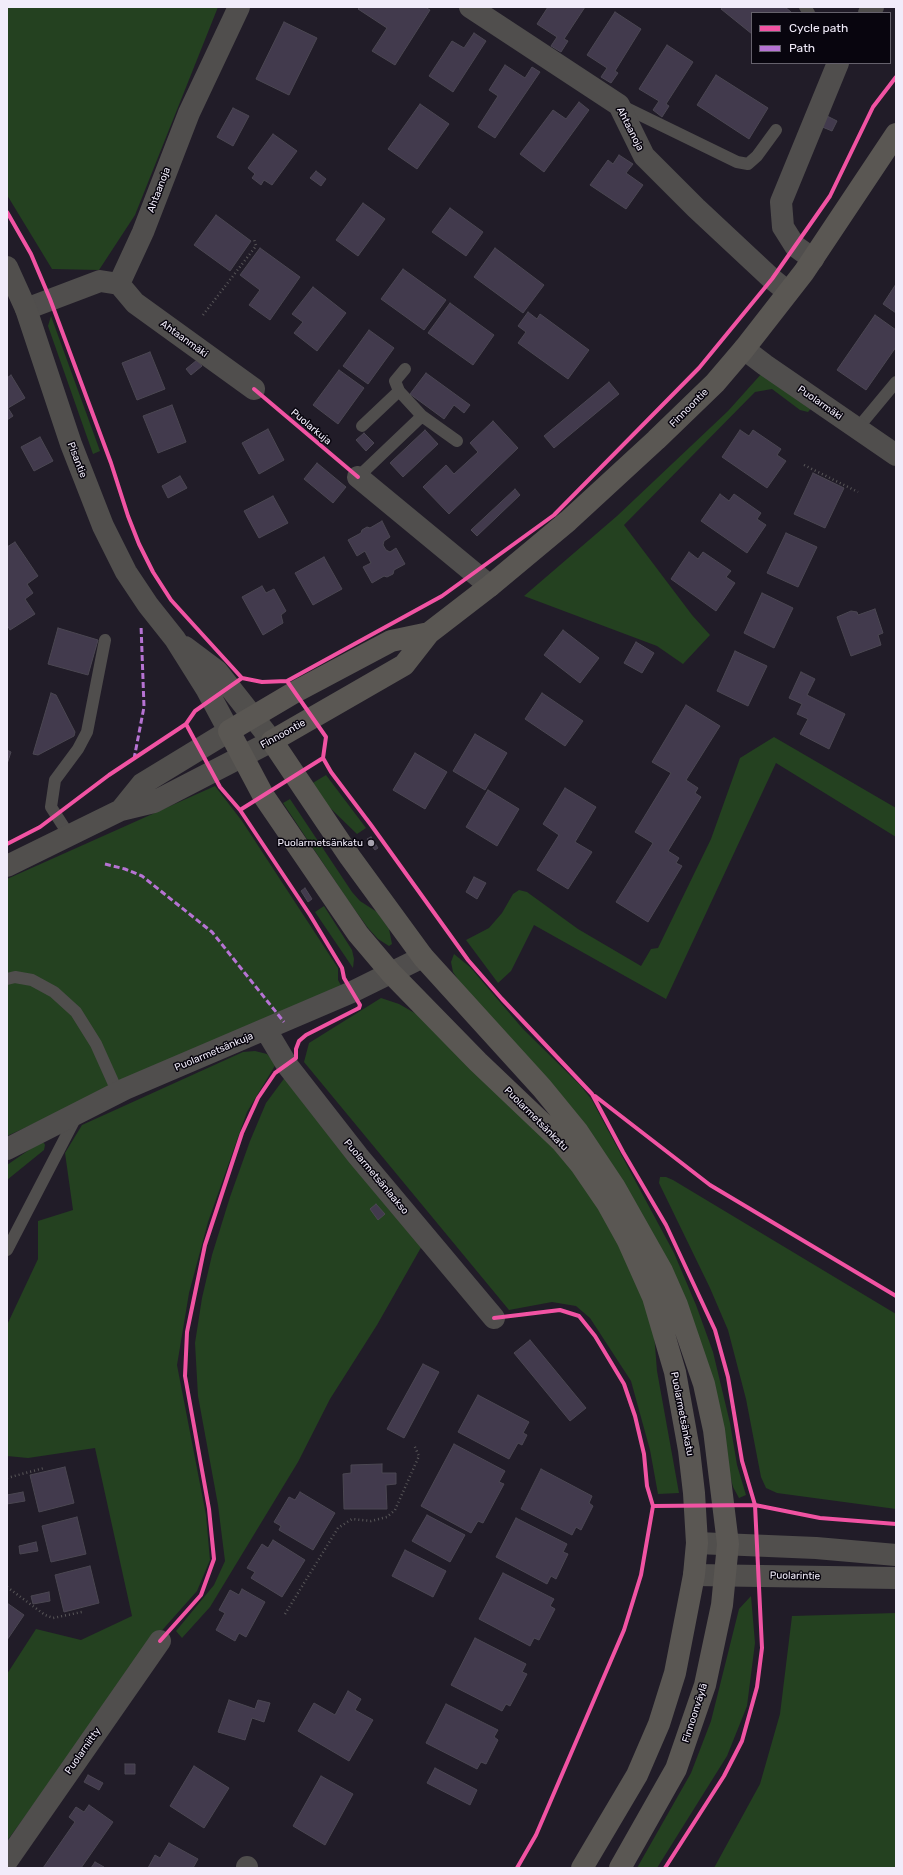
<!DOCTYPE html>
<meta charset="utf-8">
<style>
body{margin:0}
#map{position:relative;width:903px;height:1875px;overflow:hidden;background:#211c28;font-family:Rubik,sans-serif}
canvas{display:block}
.frame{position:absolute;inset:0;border:8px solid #f1ecfa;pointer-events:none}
.legend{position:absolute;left:751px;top:12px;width:140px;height:52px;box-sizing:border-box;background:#08050e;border:1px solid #65616c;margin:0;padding:5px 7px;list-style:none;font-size:12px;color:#f1ecfa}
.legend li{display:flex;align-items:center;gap:8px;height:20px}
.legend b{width:20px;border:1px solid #65616c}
</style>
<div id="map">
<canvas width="903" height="1875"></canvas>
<div class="frame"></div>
<ul class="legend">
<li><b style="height:5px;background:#f153a3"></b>Cycle path</li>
<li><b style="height:5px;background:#b673d3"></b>Path</li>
</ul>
</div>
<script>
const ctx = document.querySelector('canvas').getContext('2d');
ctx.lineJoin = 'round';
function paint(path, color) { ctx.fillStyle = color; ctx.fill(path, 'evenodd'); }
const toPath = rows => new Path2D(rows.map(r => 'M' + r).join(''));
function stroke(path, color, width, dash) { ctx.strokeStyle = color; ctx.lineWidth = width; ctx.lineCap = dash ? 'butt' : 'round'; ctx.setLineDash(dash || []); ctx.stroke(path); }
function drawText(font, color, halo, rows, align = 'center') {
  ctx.font = font + ' Rubik,sans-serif'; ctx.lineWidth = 3; ctx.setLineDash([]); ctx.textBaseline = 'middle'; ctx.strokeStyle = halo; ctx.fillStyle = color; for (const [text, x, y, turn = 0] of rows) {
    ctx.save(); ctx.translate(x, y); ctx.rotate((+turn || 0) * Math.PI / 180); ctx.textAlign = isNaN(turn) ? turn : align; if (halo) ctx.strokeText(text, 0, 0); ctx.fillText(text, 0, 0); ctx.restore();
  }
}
paint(toPath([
 [7,7,218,7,135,215,99,270,52,269,7,195],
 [51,316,100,451,93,454,48,326],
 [763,372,813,406,808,412,800,410,772,389,755,392,624,525,692,615,710,635,683,664,657,646,524,596,617,516,728,411],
 [774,737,896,808,896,837,776,763,666,999,534,925,511,971,498,983,466,940,489,928,502,913,513,894,519,890,527,892,578,929,641,966,651,949,658,948,711,839,740,758],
 [326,775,366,828,357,834,326,804,311,784],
 [215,786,242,821,338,968,338,980,342,987,138,1076,7,1136,7,879],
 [290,799,352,892,360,901,377,912,389,929,392,944,389,946,378,939,368,928,349,902,283,803],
 [324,906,352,950,354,959,353,968,315,912],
 [454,954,470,967,523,1029,580,1085,592,1100,602,1119,674,1253,696,1305,713,1352,730,1423,737,1465,746,1495,739,1498,733,1487,684,1300,461,984,453,972,451,962],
 [381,998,399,1004,420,1016,523,1113,592,1193,616,1239,653,1320,657,1371,679,1493,658,1494,650,1450,631,1381,590,1318,576,1306,552,1302,509,1310,304,1062,309,1043],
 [255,1051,267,1054,276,1064,247,1112,208,1222,189,1293,177,1365,206,1515,210,1560,197,1591,157,1636,7,1841,7,1674,36,1629,81,1640,132,1616,95,1448,28,1458,7,1456,7,1325,38,1259,38,1221,73,1210,65,1153,82,1125,243,1052],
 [286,1076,423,1244,377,1325,330,1399,298,1462,210,1607,182,1638,176,1631,214,1585,225,1561,218,1505,198,1396,195,1343,202,1298,212,1255,230,1197,250,1141,266,1103],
 [39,1143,44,1143,45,1145,44,1150,7,1180,7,1165],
 [660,1177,666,1177,673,1180,896,1314,896,1509,777,1493,766,1488,761,1477,746,1399,728,1330,710,1288,659,1183],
 [751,1596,755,1643,747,1706,727,1756,657,1868,637,1868,691,1773,711,1721,739,1609],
 [896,1613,896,1868,714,1868,760,1784,780,1714,792,1616]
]), '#244120');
const building = toPath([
 [360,7,425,7,430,10,395,65,372,51,387,28,358,9,360,7],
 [548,7,585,7,564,39,568,41,561,52,551,46,557,37,537,24,548,7],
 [723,7,785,7,791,12,790,13,752,13,752,34,721,9,723,7],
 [615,12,641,29,615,71,618,73,611,83,601,77,607,68,587,55,615,12],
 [284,22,317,38,289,95,256,79,284,22],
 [474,33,486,41,453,92,429,76,452,41,464,48,474,33],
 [667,45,693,62,666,104,669,106,662,117,653,110,659,101,639,89,667,45],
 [505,65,525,78,532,67,540,72,495,138,478,127,498,96,489,90,505,65],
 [716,75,768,108,749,139,697,105,716,75],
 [579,102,589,110,544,172,520,154,553,110,566,119,579,102],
 [420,104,449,124,417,169,388,149,420,104],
 [233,108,249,116,233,146,217,137,233,108],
 [825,115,837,121,832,131,820,126,825,115],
 [273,134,297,151,272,185,264,180,261,185,252,178,255,174,248,168,273,134],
 [619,155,633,164,626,173,643,185,626,209,590,185,608,160,613,164,619,155],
 [316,171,326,179,321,186,310,178,316,171],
 [363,203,385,219,358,256,336,240,363,203],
 [450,208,483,232,466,256,432,232,450,208],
 [216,215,251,241,230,271,194,245,216,215],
 [260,248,300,277,270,320,249,305,260,290,240,275,260,248],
 [495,248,544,285,523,313,474,277,495,248],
 [403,269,446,300,424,330,381,299,403,269],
 [896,284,896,313,883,304,896,284],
 [313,287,346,313,317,351,294,333,303,322,292,314,313,287],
 [450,303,494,335,473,365,428,333,450,303],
 [528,312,537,319,540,314,589,350,568,379,518,343,526,332,518,326,528,312],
 [875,315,896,330,896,347,866,390,837,370,875,315],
 [369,330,394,348,368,384,343,366,369,330],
 [150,352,165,389,137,400,122,363,150,352],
 [197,360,202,366,191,375,186,369,197,360],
 [339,370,364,388,338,424,313,405,339,370],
 [426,373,470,405,464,413,454,405,444,419,410,394,426,373],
 [11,375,25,398,8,408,13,416,7,420,7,378,11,375],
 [609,382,619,394,554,448,544,436,609,382],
 [172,405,186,442,158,453,143,416,172,405],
 [493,421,518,448,449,514,423,487,446,465,454,474,478,452,470,443,493,421],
 [268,429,284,460,259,474,242,443,268,429],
 [425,430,438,444,403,477,390,463,425,430],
 [740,430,749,436,753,430,781,449,777,455,786,461,767,488,722,457,740,430],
 [364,433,374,443,366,451,356,440,364,433],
 [40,437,53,461,34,471,21,447,40,437],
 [317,463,346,487,333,503,304,479,317,463],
 [813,473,844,488,825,528,794,514,813,473],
 [180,476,187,488,168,498,162,486,180,476],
 [515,489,520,495,477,536,471,530,515,489],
 [720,494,729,501,734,494,761,513,757,519,766,525,747,553,701,521,720,494],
 [273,496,288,523,259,538,244,511,273,496],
 [382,521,390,537,384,541,383,545,386,550,390,552,396,548,405,564,394,570,393,574,387,577,384,576,372,583,363,567,371,563,365,551,357,556,348,540,361,533,362,530,367,527,370,528,382,521],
 [786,533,817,547,798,587,767,573,786,533],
 [15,542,38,576,27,584,33,593,25,599,35,614,10,630,7,625,7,547,15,542],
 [689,552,698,559,703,552,731,571,726,577,735,583,716,611,671,579,689,552],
 [324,557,342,589,313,605,295,573,324,557],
 [262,586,266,593,274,589,286,611,281,615,283,623,263,635,242,597,262,586],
 [762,593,793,608,774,648,744,633,762,593],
 [875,609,883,633,878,635,881,645,851,656,837,617,851,611,857,612,858,615,875,609],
 [58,628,98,640,88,675,48,664,58,628],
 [563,630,599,658,580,683,544,655,563,630],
 [636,642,654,653,642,673,624,663,636,642],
 [735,651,767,666,748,706,717,691,735,651],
 [801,672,815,679,807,695,845,714,829,749,800,734,808,719,797,714,802,704,789,698,801,672],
 [51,693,56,695,75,732,74,736,38,755,33,754,51,693],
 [542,693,583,721,565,746,525,719,542,693],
 [686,705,720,726,686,780,698,788,695,793,701,797,668,851,679,858,676,863,682,866,648,922,616,902,653,843,635,832,671,773,652,762,686,705],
 [475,734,507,753,485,790,453,771,475,734],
 [7,750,11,752,7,764,7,750],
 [415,753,447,772,425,809,393,790,415,753],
 [565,788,596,807,575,842,592,852,568,889,537,870,559,835,543,824,565,788],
 [488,790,519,809,497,846,466,827,488,790],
 [371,837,378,848,375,850,367,839,371,837],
 [474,877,486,883,477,899,466,892,474,877],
 [305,888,312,899,308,902,301,891,305,888],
 [376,1204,385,1214,378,1220,370,1209,376,1204],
 [530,1340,586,1408,570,1421,514,1353,530,1340],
 [423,1364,439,1372,404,1438,387,1429,423,1364],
 [478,1395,529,1422,523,1433,527,1435,522,1445,518,1443,509,1459,458,1432,478,1395],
 [454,1444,505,1471,499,1482,504,1484,483,1523,478,1521,471,1533,421,1506,454,1444],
 [382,1464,382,1473,396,1473,396,1484,386,1485,387,1509,344,1509,343,1474,351,1473,351,1465,382,1464],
 [65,1467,74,1503,39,1512,30,1475,65,1467],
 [541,1469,592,1496,589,1503,593,1506,581,1530,576,1527,572,1535,521,1509,541,1469],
 [23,1492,25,1501,7,1504,7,1495,23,1492],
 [300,1492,335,1513,313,1550,279,1530,281,1526,274,1522,289,1497,295,1500,300,1492],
 [427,1515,465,1535,450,1562,412,1541,427,1515],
 [77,1517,86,1554,51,1562,42,1526,77,1517],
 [516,1518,567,1544,563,1552,568,1554,556,1579,551,1576,547,1584,496,1557,516,1518],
 [273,1540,305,1560,282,1597,251,1578,255,1572,247,1568,262,1544,268,1548,273,1540],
 [36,1542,38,1551,20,1554,19,1546,36,1542],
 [405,1550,446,1571,433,1597,392,1576,405,1550],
 [90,1566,99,1603,64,1612,55,1575,90,1566],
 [503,1573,554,1599,550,1606,555,1609,539,1640,534,1638,530,1646,479,1619,503,1573],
 [242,1589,265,1602,246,1637,239,1633,235,1641,216,1630,225,1613,219,1610,230,1590,239,1595,242,1589],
 [49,1592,50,1601,33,1604,31,1596,49,1592],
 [7,1603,24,1615,7,1640,7,1603],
 [475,1638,526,1664,522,1672,527,1674,510,1706,506,1704,502,1711,451,1685,475,1638],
 [348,1691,361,1699,355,1710,373,1720,349,1761,298,1731,314,1703,335,1715,348,1691],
 [229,1700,255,1709,258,1700,270,1703,264,1722,252,1718,245,1740,218,1732,229,1700],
 [446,1704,498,1730,494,1737,498,1740,486,1764,481,1762,477,1769,426,1743,446,1704],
 [125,1764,135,1764,135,1774,125,1774,125,1764],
 [194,1766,229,1788,204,1828,170,1806,194,1766],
 [435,1768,477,1790,470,1805,427,1783,435,1768],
 [88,1775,103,1783,99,1790,84,1782,88,1775],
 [321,1776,353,1794,325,1845,293,1826,321,1776],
 [89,1805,113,1822,81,1868,43,1868,75,1822,69,1817,76,1807,84,1812,89,1805],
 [169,1843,198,1859,193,1868,148,1868,155,1855,160,1858,169,1843],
 [95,1862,104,1867,103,1868,91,1868,95,1862]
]);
paint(building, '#423a4d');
stroke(building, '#4b4752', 1);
stroke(toPath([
 [7,214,8,214],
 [203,315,256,246,254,239],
 [804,465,858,492],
 [7,1478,44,1468],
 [7,1587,45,1615,53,1618,82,1612],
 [285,1614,338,1528,352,1519,371,1521,387,1517,395,1510,419,1456,414,1445]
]), '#585658', 2.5, [1, 3]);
stroke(toPath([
 [805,7,809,13],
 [620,105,737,162,748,164,757,156,776,130],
 [399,391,422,416,457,441],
 [362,426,399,391,395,381,405,369],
 [857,429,896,382],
 [358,477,422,416],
 [69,835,51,807,55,780,78,749,87,732,105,640],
 [7,979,15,977,32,980,54,992,76,1012,96,1044,118,1093],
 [7,1250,76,1117]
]), '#504e4d', 12);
stroke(toPath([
 [470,7,619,105,644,156,696,208,772,279,788,292],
 [869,13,873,7],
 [813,259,795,246,783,227,781,202,838,63],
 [119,284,135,303,254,389],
 [26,309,100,281,119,284,143,232,189,113,239,7],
 [744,349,765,365,896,455],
 [358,477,490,586],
 [266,1030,287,1065,358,1156,494,1318],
 [7,1149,125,1089,352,992,423,957],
 [7,1861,160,1641],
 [247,1868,247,1867]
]), '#504e4d', 22);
stroke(toPath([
 [7,267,26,309,71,444,103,526,126,572,148,605,175,639,207,690,229,731,142,784,121,810],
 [7,866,121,810,154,802,272,741,217,671,185,647],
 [697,1543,816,1548,896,1555],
 [694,1575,896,1578]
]), '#514f4d', 22);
stroke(toPath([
 [429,633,391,641,295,692,229,731,263,795,358,934,391,973,478,1062,561,1141,581,1165,607,1203,628,1241,653,1297,675,1372,689,1450,694,1493,697,1543,694,1575,675,1673,659,1724,637,1775,582,1868],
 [620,1868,676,1769,705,1685,722,1605,728,1544,714,1430,704,1384,677,1305,662,1271,614,1186,578,1132,542,1088,423,957,350,857,272,741,404,665,429,633,490,586,568,521,656,440,715,383,744,349,804,272,896,134]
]), '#5a5753', 22);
stroke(toPath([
 [134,759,144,707,141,625],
 [105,864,125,869,142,876,212,932,284,1022]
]), '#b673d3', 3, [6, 3]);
stroke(toPath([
 [7,212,31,254,50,299,111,463,128,516,139,544,153,572,171,600,242,678],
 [254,389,358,477],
 [287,681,326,737,323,758,331,772,371,825,468,960,502,999,592,1094,623,1152,666,1225,715,1330,728,1377,742,1461,755,1505,762,1648,757,1687,742,1741,724,1776,665,1868],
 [240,810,323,758],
 [7,844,40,827,109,775,186,724,195,711,242,678,262,682,287,681,442,596,554,515,699,368,772,279,830,196,873,107,896,77],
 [595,1096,710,1185,896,1296],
 [494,1318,560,1310,579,1316,595,1336,624,1384,635,1416,644,1454,647,1486,653,1506,641,1575,624,1630,536,1835,517,1868],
 [653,1506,755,1505,820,1518,896,1524],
 [160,1641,201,1595,214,1559,209,1509,185,1376,187,1332,205,1245,242,1133,258,1098,275,1073,296,1058,296,1049,299,1041,306,1035,359,1008,360,1005,344,978,342,968,310,915,240,810,220,787,186,724]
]), '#f153a3', 4);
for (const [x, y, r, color] of [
 [371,843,4,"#a8a3b0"]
]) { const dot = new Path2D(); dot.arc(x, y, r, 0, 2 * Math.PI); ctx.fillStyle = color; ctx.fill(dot); stroke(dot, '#08050e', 1.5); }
drawText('10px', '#f1ecfa', '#08050e', [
 ["Ahtaanoja",630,129,63],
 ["Ahtaanoja",159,190,-69],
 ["Ahtaanmäki",184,339,36],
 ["Puolarmäki",820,403,35],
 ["Finnoontie",689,408,-45],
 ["Puolarkuja",311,427,40],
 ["Pisantie",77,460,69],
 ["Finnoontie",283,734,-29],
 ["Puolarmetsänkuja",214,1052,-23],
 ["Puolarmetsänkatu",536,1119,45],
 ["Puolarmetsänlaakso",376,1177,50],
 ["Puolarmetsänkatu",682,1414,79],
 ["Puolarintie",795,1576,1],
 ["Finnoonväylä",695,1713,-72],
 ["Puolarniitty",83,1751,-55]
]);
drawText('10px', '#f1ecfa', '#08050e', [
 ["Puolarmetsänkatu",363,843]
], 'right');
</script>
